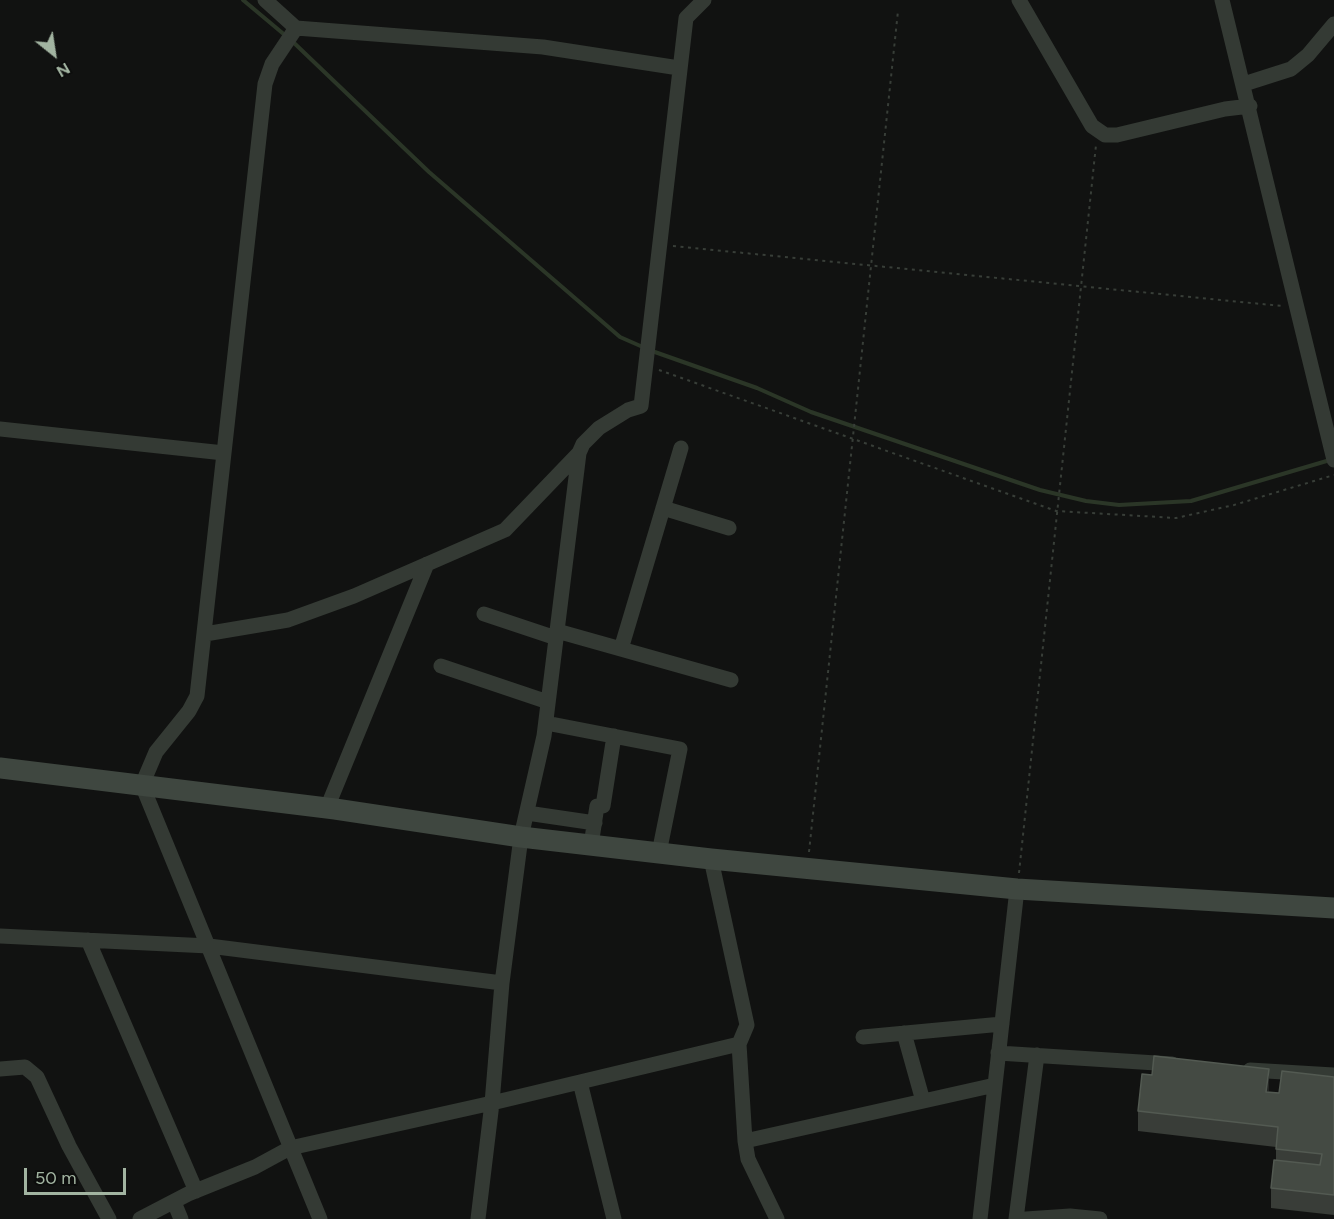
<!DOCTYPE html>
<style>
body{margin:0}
#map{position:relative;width:1334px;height:1219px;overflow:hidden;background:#111211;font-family:Figtree,sans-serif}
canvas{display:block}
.north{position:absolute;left:24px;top:24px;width:60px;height:60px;-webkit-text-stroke:4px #0c0d0c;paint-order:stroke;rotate:150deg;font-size:16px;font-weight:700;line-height:24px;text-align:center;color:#a2b4a1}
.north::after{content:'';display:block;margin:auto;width:21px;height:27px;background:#a2b4a1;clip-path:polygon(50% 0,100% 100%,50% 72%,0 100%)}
.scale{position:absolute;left:24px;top:1168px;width:102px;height:27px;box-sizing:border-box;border:3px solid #a2b4a1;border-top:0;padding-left:8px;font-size:18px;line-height:21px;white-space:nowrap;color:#a2b4a1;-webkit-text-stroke:4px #0c0d0c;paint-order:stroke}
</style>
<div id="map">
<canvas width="1334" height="1219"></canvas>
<div class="north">N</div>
<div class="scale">50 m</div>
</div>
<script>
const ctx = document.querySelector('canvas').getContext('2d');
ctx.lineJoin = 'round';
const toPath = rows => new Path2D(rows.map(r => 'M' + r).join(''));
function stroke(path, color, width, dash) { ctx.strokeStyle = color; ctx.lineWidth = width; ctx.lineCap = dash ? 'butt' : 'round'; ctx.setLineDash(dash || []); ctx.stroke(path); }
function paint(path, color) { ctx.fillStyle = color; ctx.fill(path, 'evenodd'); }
stroke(toPath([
 [243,0,286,36],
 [292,41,429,172,620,337,645,348],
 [652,351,757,388,811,412,1040,490,1086,501,1119,505,1191,501,1330,460]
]), '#2b3627', 4);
stroke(toPath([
 [673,246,1282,306],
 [659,370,1056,511,1176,518,1234,505,1334,475],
 [809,852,898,11],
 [1019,873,1096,145]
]), '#383e38', 2, [3, 4.5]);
stroke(toPath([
 [265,0,296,28,543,47,679,68],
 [1019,0,1092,126,1105,135,1117,135,1225,109,1250,106],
 [1222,0,1334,460],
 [296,28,272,64,265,84,197,696,189,711,156,752,142,785,320,1219],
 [1244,84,1291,69,1308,55,1334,24],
 [0,429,224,453],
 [663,508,729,528],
 [484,614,556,638],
 [557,631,731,680],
 [205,634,288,620,354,596,505,530,579,453,583,444,599,428,628,410,641,406,686,18,704,0],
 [621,649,681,448],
 [441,666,548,702],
 [546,723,680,749,659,853],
 [327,808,427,564],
 [527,813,595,823],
 [591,845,597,806,603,806,614,736],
 [711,859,747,1025,739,1044,745,1141,748,1159,777,1219],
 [0,936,209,946,502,983],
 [88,940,196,1191],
 [904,1033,923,1101],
 [863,1037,1002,1024],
 [998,1053,1172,1064],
 [0,1069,25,1067,37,1077,69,1146,109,1219],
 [1250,1070,1334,1075],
 [580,1082,614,1219],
 [745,1141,995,1085],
 [174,1202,181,1219],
 [140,1219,188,1194,255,1167,290,1148,492,1103,739,1044],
 [478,1219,492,1103,502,983,521,837,544,736,579,453],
 [980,1219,1017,889],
 [1016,1219,1037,1055],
 [1026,1219,1070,1216,1100,1219]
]), '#343a34', 15);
stroke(toPath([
 [0,768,335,809,521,837,711,859,1017,889,1334,908]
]), '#3f4740', 21);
paint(toPath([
 [1152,1075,1269,1089,1268,1092,1279,1093,1334,1077,1334,1215,1271,1208,1271,1188,1276,1160,1276,1147,1138,1131,1138,1111]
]), '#393d38');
paint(toPath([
 [1269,1069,1269,1089,1266,1111,1266,1092]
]), '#242624');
const building = toPath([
 [1154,1056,1269,1069,1266,1092,1279,1093,1282,1071,1334,1077,1334,1195,1271,1188,1274,1160,1320,1165,1322,1154,1276,1149,1278,1127,1138,1111,1142,1074,1152,1075,1154,1056]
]);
paint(building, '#444a43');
stroke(building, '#535a52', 1.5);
</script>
